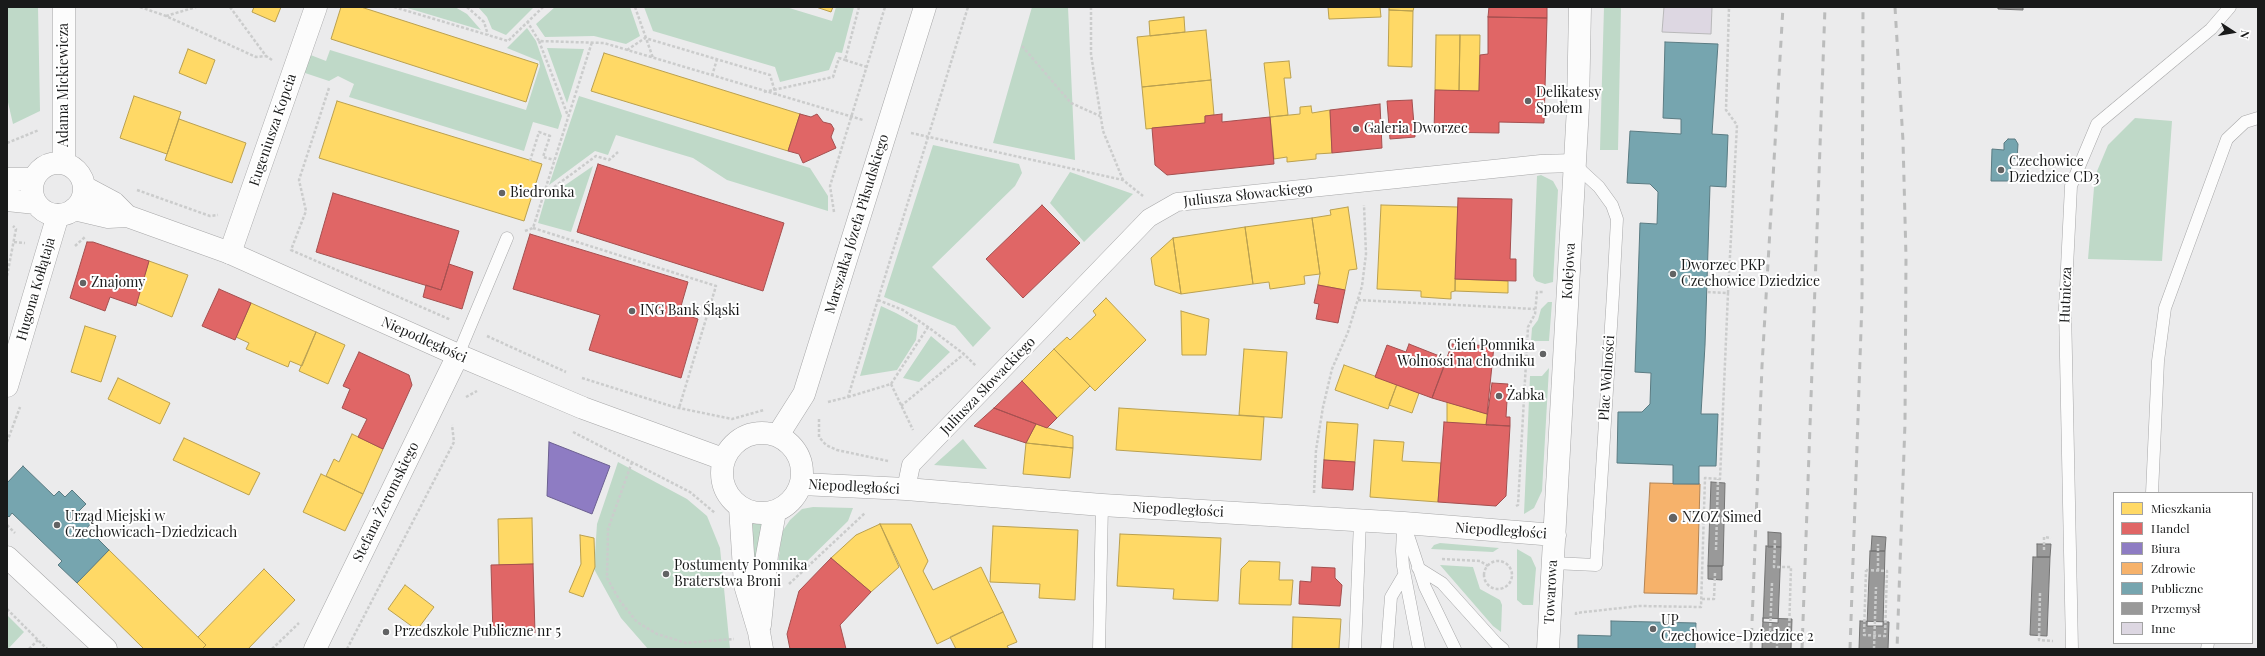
<!DOCTYPE html>
<meta charset="utf-8">
<style>
body{margin:0}
#map{position:relative;width:2265px;height:656px;overflow:hidden;background:#ebebec;font-family:"Playfair Display",serif}
canvas{display:block}
.frame{position:absolute;inset:0;border:8px solid #191a1a;pointer-events:none}
.legend{position:absolute;left:2113px;top:492px;width:140px;height:152px;box-sizing:border-box;background:#fff;border:1px solid #a3a3a3;margin:0;padding:5px 7px;list-style:none;font-size:12px;color:#191a1a}
.legend li{display:flex;align-items:center;gap:8px;height:20px}
.legend b{width:20px;border:1px solid #a3a3a3}
.north{position:absolute;left:2213px;top:12px;width:40px;height:40px;-webkit-text-stroke:3px #fff;paint-order:stroke;rotate:102deg;font-size:11px;font-weight:700;line-height:16px;text-align:center;color:#191a1a}
.north::after{content:'';display:block;margin:auto;width:14px;height:18px;background:#191a1a;clip-path:polygon(50% 0,100% 100%,50% 72%,0 100%)}
</style>
<div id="map">
<canvas width="2265" height="656"></canvas>
<div class="frame"></div>
<ul class="legend">
<li><b style="height:11px;background:#ffd966"></b>Mieszkania</li>
<li><b style="height:11px;background:#e06666"></b>Handel</li>
<li><b style="height:11px;background:#8e7cc3"></b>Biura</li>
<li><b style="height:11px;background:#f6b26b"></b>Zdrowie</li>
<li><b style="height:11px;background:#76a5af"></b>Publiczne</li>
<li><b style="height:11px;background:#999"></b>Przemysł</li>
<li><b style="height:11px;background:#ddd7e2"></b>Inne</li>
</ul>
<div class="north">N</div>
</div>
<script>
const ctx = document.querySelector('canvas').getContext('2d');
ctx.lineJoin = 'round';
function paint(path, color) { ctx.fillStyle = color; ctx.fill(path, 'evenodd'); }
const toPath = rows => new Path2D(rows.map(r => 'M' + r).join(''));
function stroke(path, color, width, dash) { ctx.strokeStyle = color; ctx.lineWidth = width; ctx.lineCap = dash ? 'butt' : 'round'; ctx.setLineDash(dash || []); ctx.stroke(path); }
function drawText(font, color, halo, rows, align = 'center') {
  ctx.font = font + ' "Playfair Display",serif'; ctx.lineWidth = 4; ctx.setLineDash([]); ctx.textBaseline = 'middle'; ctx.strokeStyle = halo; ctx.fillStyle = color; for (const [text, x, y, turn = 0] of rows) {
    ctx.save(); ctx.translate(x, y); ctx.rotate((+turn || 0) * Math.PI / 180); ctx.textAlign = isNaN(turn) ? turn : align; if (halo) ctx.strokeText(text, 0, 0); ctx.fillText(text, 0, 0); ctx.restore();
  }
}
paint(toPath([
 [7,7,38,7,40,111,13,124,7,98],
 [404,7,455,7,467,14,481,30],
 [478,7,534,7,506,35,492,29,487,17],
 [555,7,630,7,640,36,626,44,594,36,545,37,536,24],
 [644,7,786,7,832,21,836,7,854,7,842,53,836,52,829,70,780,82,775,67,653,31],
 [1032,7,1068,7,1075,160,993,143],
 [1604,7,1621,7,1618,150,1600,150],
 [527,28,536,41,562,116,558,129,533,122,524,151,349,97,354,84,338,76,329,81,302,72,308,54,326,61,330,50,526,110,540,66,539,61,507,48],
 [547,48,584,49,567,103],
 [579,96,810,168,828,196,828,211,727,180,693,158,616,135,608,155,595,151,549,185],
 [2135,118,2172,121,2162,261,2088,259,2095,176,2108,145],
 [933,145,1019,164,1022,173,1015,186,932,267,991,328,973,347,955,326,884,297],
 [593,166,571,232,538,223,545,199],
 [1070,172,1133,194,1084,242,1050,203],
 [1541,175,1553,181,1558,190,1553,282,1545,284,1536,281,1533,276,1537,176],
 [1548,302,1552,302,1549,341,1531,341,1532,328,1538,320,1541,309],
 [881,306,896,313,918,325,916,340,897,370,860,376],
 [931,336,950,352,919,382,903,378],
 [1549,368,1542,491,1534,508,1524,514,1530,376,1542,376],
 [963,439,987,469,934,465],
 [618,462,687,499,707,516,720,548,730,649,648,649,621,618,594,569,597,524],
 [813,507,853,508,848,521,797,571,777,572,782,532,790,520,802,509],
 [750,522,766,524,761,571,750,572],
 [1440,543,1499,548,1493,552,1431,549,1434,545],
 [1517,549,1531,557,1536,568,1533,605,1523,605,1517,600],
 [1440,565,1473,567,1480,589,1500,600,1502,605,1501,632,1493,626],
 [7,615,24,632,8,649,7,649]
]), '#bfd9c8');
const homes = toPath([
 [254,7,281,7,275,22,252,12,254,7],
 [341,7,361,7,538,64,526,102,331,39,341,7],
 [816,7,833,7,831,12,816,7],
 [1328,7,1380,7,1381,17,1329,19,1328,7],
 [1389,7,1414,7,1413,11,1389,10,1389,7],
 [1389,10,1413,11,1412,67,1388,66,1389,10],
 [1184,17,1185,32,1150,36,1149,21,1184,17],
 [1206,30,1211,80,1142,87,1137,37,1206,30],
 [1436,35,1460,35,1459,91,1435,90,1436,35],
 [1460,35,1480,35,1479,91,1459,91,1460,35],
 [188,49,215,60,206,84,179,73,188,49],
 [604,53,800,114,788,151,591,91,604,53],
 [1289,61,1291,78,1284,78,1288,115,1270,117,1264,63,1289,61],
 [1211,80,1214,115,1205,116,1205,123,1146,129,1142,87,1211,80],
 [134,96,181,112,167,154,120,138,134,96],
 [337,101,542,164,524,221,319,158,337,101],
 [1311,106,1312,113,1330,110,1332,153,1316,154,1316,159,1287,162,1287,157,1274,159,1270,117,1300,114,1300,107,1311,106],
 [179,119,246,143,232,183,165,160,179,119],
 [1381,205,1458,207,1455,291,1451,292,1451,299,1421,297,1421,291,1377,289,1381,205],
 [1348,207,1357,269,1349,270,1345,290,1318,285,1320,274,1312,218,1331,215,1330,210,1348,207],
 [1312,218,1320,274,1304,276,1305,284,1270,289,1269,282,1253,284,1245,227,1312,218],
 [1245,227,1253,284,1181,294,1173,238,1245,227],
 [1173,238,1181,294,1155,285,1151,258,1173,238],
 [149,261,188,275,172,317,136,302,149,261],
 [1455,279,1508,281,1508,293,1455,291,1455,279],
 [1106,298,1146,340,1095,391,1054,349,1067,337,1070,340,1096,315,1093,311,1106,298],
 [251,303,316,332,302,366,290,361,288,367,246,349,249,343,236,337,251,303],
 [1181,311,1209,319,1206,355,1182,355,1181,311],
 [85,326,116,336,101,382,71,372,85,326],
 [316,332,345,345,328,384,299,371,316,332],
 [1054,349,1090,386,1057,418,1022,381,1054,349],
 [1244,349,1287,352,1282,418,1239,415,1244,349],
 [1344,365,1397,384,1388,409,1335,390,1344,365],
 [118,378,170,403,160,424,108,399,118,378],
 [1397,384,1419,393,1412,413,1389,405,1397,384],
 [1447,402,1487,414,1486,425,1447,423,1447,402],
 [1119,408,1264,417,1261,460,1116,450,1119,408],
 [1327,422,1358,424,1355,462,1324,460,1327,422],
 [1036,424,1073,436,1073,448,1026,443,1036,424],
 [352,434,383,449,363,494,326,476,334,459,339,462,352,434],
 [184,438,260,473,249,495,173,460,184,438],
 [1374,440,1404,442,1402,461,1441,463,1438,502,1370,497,1374,440],
 [1026,443,1073,448,1070,478,1023,474,1026,443],
 [321,474,363,494,345,531,303,512,321,474],
 [532,518,533,564,499,565,498,519,532,518],
 [880,524,899,567,871,592,831,558,856,535,880,524],
 [880,524,911,524,928,561,923,571,933,590,981,567,1003,612,937,644,880,524],
 [993,526,1078,530,1075,600,1039,598,1040,584,990,582,993,526],
 [1120,534,1221,538,1218,601,1173,599,1174,589,1117,586,1120,534],
 [580,535,594,538,595,567,583,597,569,592,581,564,580,535],
 [109,550,206,645,202,649,144,649,77,583,109,550],
 [1249,561,1280,562,1279,580,1293,580,1291,605,1239,604,1241,569,1249,561],
 [264,569,295,600,248,649,202,649,206,645,198,637,264,569],
 [405,585,434,607,417,630,388,609,405,585],
 [1003,612,1017,642,1007,646,1009,649,956,649,950,637,1003,612],
 [1293,617,1341,619,1339,649,1292,649,1293,617]
]);
paint(homes, '#ffd966');
stroke(homes, '#baa04f', 1);
const shops = toPath([
 [1489,7,1547,7,1547,18,1488,17,1489,7],
 [1488,17,1547,18,1544,123,1499,122,1499,133,1434,132,1435,90,1479,91,1480,55,1488,54,1488,17],
 [1412,100,1415,137,1390,139,1387,101,1412,100],
 [1380,104,1382,148,1332,153,1330,110,1380,104],
 [800,114,811,117,817,114,823,122,831,124,834,129,831,137,836,148,803,163,799,154,788,151,800,114],
 [1222,114,1222,122,1270,117,1274,164,1167,175,1155,165,1152,128,1205,123,1205,116,1222,114],
 [598,164,784,223,763,291,577,232,598,164],
 [333,193,459,231,441,290,316,252,333,193],
 [1458,198,1512,199,1510,259,1516,259,1516,281,1455,279,1458,198],
 [1042,205,1080,243,1023,298,986,259,1042,205],
 [530,234,688,282,679,313,698,319,681,378,589,350,600,315,513,289,530,234],
 [87,242,93,242,149,261,136,306,110,297,105,311,70,298,87,242],
 [449,264,473,272,462,309,423,297,426,285,441,290,449,264],
 [1318,285,1345,290,1338,323,1316,319,1319,304,1314,303,1318,285],
 [219,289,251,303,235,340,202,326,219,289],
 [1409,344,1447,359,1432,398,1375,377,1387,345,1406,352,1409,344],
 [1452,344,1494,346,1487,414,1432,398,1452,344],
 [359,352,409,375,412,385,383,449,358,437,367,419,342,408,350,389,343,386,359,352],
 [1022,381,1057,418,1047,428,994,408,1022,381],
 [1492,383,1508,384,1506,417,1510,417,1510,426,1486,425,1492,383],
 [994,408,1036,424,1026,443,974,426,994,408],
 [1444,422,1510,426,1506,496,1496,506,1438,502,1444,422],
 [1324,460,1355,462,1353,490,1322,488,1324,460],
 [831,558,871,592,840,625,846,649,790,649,787,634,799,591,831,558],
 [533,564,535,633,493,635,491,565,533,564],
 [1312,567,1335,568,1335,578,1342,585,1340,606,1299,604,1300,581,1311,582,1312,567]
]);
paint(shops, '#e06666');
stroke(shops, '#a44f4f', 1);
const offices = toPath([
 [549,442,610,466,592,514,547,496,549,442]
]);
paint(offices, '#8e7cc3');
stroke(offices, '#6b5f90', 1);
const health = toPath([
 [1650,483,1700,484,1697,594,1644,593,1650,483]
]);
paint(health, '#f6b26b');
stroke(health, '#b48453', 1);
const public = toPath([
 [1665,42,1718,44,1712,134,1728,135,1726,187,1710,186,1705,345,1701,414,1718,414,1716,466,1699,466,1699,484,1673,484,1673,465,1617,463,1618,412,1642,412,1650,404,1651,373,1635,372,1640,223,1657,224,1658,192,1650,184,1627,183,1630,131,1681,134,1681,119,1663,118,1665,42],
 [2008,139,2015,139,2018,144,2017,159,2011,158,2010,181,1991,181,1992,149,2004,150,2004,143,2008,139],
 [23,466,54,496,59,491,65,497,72,490,86,504,79,511,92,522,87,528,109,550,77,583,58,565,62,561,12,513,9,517,7,515,7,483,23,466],
 [1611,621,1696,623,1695,649,1578,649,1578,635,1611,636,1611,621]
]);
paint(public, '#76a5af');
stroke(public, '#5a7b82', 1);
const industry = toPath([
 [1998,7,2023,7,2023,10,1998,9,1998,7],
 [1711,482,1725,483,1723,566,1708,566,1711,482],
 [1768,532,1781,533,1781,547,1768,547,1768,532],
 [1872,536,1886,537,1885,551,1871,551,1872,536],
 [2037,544,2051,544,2050,557,2037,557,2037,544],
 [1766,546,1781,547,1778,623,1763,622,1766,546],
 [1870,551,1885,551,1883,626,1867,626,1870,551],
 [2033,557,2050,557,2047,636,2030,635,2033,557],
 [1708,566,1722,566,1722,580,1708,579,1708,566],
 [1763,618,1792,619,1791,649,1762,649,1763,618],
 [1860,621,1889,622,1888,649,1859,649,1860,621]
]);
paint(industry, '#999');
stroke(industry, '#737373', 1);
const building = toPath([
 [1664,7,1712,7,1711,34,1662,32,1664,7]
]);
paint(building, '#ddd7e2');
stroke(building, '#b8b8b9', 1);
const service = toPath([
 [458,355,507,238],
 [2152,493,2158,361,2165,308,2227,139,2245,122,2258,118],
 [1404,523,1425,587,1455,649],
 [1403,530,1402,551,1403,566,1419,649],
 [1553,563,1596,565,1613,294,1617,219,1612,205,1599,187,1574,164],
 [1418,568,1442,583,1496,643,1503,649],
 [1099,649,1102,505],
 [1355,649,1360,521],
 [1387,649,1391,597,1404,575],
 [2072,649,2065,308,2071,186,2097,124,2211,29,2230,7],
 [2207,649,2208,643]
]);
const pedestrian = toPath([
 [906,489,911,465,1149,218,1177,202,1541,164,1574,163]
]);
const minor = toPath([
 [64,7,64,163],
 [230,253,316,7],
 [7,386,58,215],
 [778,435,804,394,925,7],
 [7,557,106,649],
 [315,649,458,355]
]);
const tertiary = toPath([
 '32 189a26 26 0 1 1 52 0a26 26 0 1 1-52 0Z',
 [7,179,34,179],
 [84,187,114,203,127,216],
 [7,200,36,203],
 [74,209,108,217,127,216,230,253,458,355,583,408,723,459],
 '722 473a40 40 0 1 1 80 0a40 40 0 1 1-80 0Z',
 [801,484,906,489,1102,505,1404,523,1555,535],
 [740,507,745,585,759,632,762,649],
 [760,625,767,555,775,512],
 [1548,649,1578,107,1580,7]
]);
stroke(service, '#a7a7a8', 13);
stroke(pedestrian, '#a7a7a8', 19);
stroke(minor, '#a7a7a8', 23);
stroke(tertiary, '#a7a7a8', 23);
stroke(toPath([
 [140,7,166,16,256,57,266,56],
 [230,7,266,56,272,60],
 [394,7,508,41,543,7],
 [467,7,484,22,488,35],
 [635,7,653,58],
 [859,7,845,60,867,67],
 [1091,7,1091,54,1103,131,1123,180],
 [166,16,196,7],
 [527,21,539,41,604,43,863,120],
 [539,41,568,116],
 [1022,46,1071,103,1100,116],
 [627,50,645,38,770,75,776,95],
 [712,76,717,59],
 [329,88,299,180,306,211,291,250,451,320],
 [764,92,833,77,839,58,845,60],
 [911,133,1123,180,1143,196],
 [7,143,39,130],
 [530,161,539,132,550,136,543,157,554,160],
 [137,190,210,216,218,215],
 [542,196,596,156,609,160,618,152],
 [834,212,830,186,885,7],
 [533,228,716,286,679,408],
 [525,231,533,228,592,42],
 [14,242,25,243],
 [75,246,85,237],
 [7,276,16,229,13,226],
 [1728,293,1737,125,1726,110,1729,7],
 [878,300,903,310,928,327,964,354,976,366],
 [1358,300,1535,309],
 [487,336,566,372],
 [582,378,674,407,732,419,764,410],
 [891,384,913,430],
 [466,397,477,391],
 [848,397,891,384,928,327],
 [828,402,848,397,968,7],
 [901,406,964,354],
 [819,419,819,437,826,445,837,450,888,461],
 [573,432,690,492,715,513],
 [7,442,20,407],
 [632,462,608,529,607,578,620,601,637,622,657,634,686,643,734,639],
 [1314,493,1316,450,1323,407,1332,369,1348,332,1362,286,1366,254,1364,205],
 [1516,506,1518,505,1528,327,1535,314,1537,292,1544,292],
 [7,525,15,533],
 [1716,550,1718,479],
 [2044,550,2044,537,2051,538],
 [1442,559,1480,561,1488,566],
 '1484 575a14 14 0 1 1 28 0a14 14 0 1 1-28 0Z',
 [1866,570,1887,571,1885,636,1864,635,1866,570],
 [1878,571,1878,544],
 [1772,583,1770,632,1789,633,1791,567,1774,567,1775,540],
 [789,584,865,513],
 [2040,593,2039,640,2053,641],
 [1702,599,1714,599,1715,573],
 [7,609,47,649],
 [1576,615,1576,613,1639,606,1701,607,1705,478,1720,479,1728,293,1706,292],
 [29,649,38,640],
 [272,649,299,623],
 [347,649,454,442,452,425],
 [1777,649,1777,632],
 [1874,649,1876,587]
]), '#cbcccc', 2.5, [3, 2]);
stroke(service, '#fcfcfc', 12);
stroke(pedestrian, '#fcfcfc', 18);
stroke(minor, '#fcfcfc', 22);
stroke(tertiary, '#fcfcfc', 22);
stroke(toPath([
 [1895,7,1903,141,1906,257,1905,423,1897,649],
 [1751,649,1762,366,1783,7],
 [1802,649,1825,7],
 [1850,649,1862,301,1863,7]
]), '#bbbcbc', 3, [7, 7]);
for (const [x, y, r, color] of [
 [1528,101,4,"#626364"],
 [1356,129,4,"#626364"],
 [2001,170,4,"#626364"],
 [502,193,4,"#626364"],
 [1673,274,4,"#626364"],
 [83,283,4,"#626364"],
 [632,311,4,"#626364"],
 [1543,354,4,"#626364"],
 [1499,396,4,"#626364"],
 [1673,518,5,"#626364"],
 [57,525,4,"#626364"],
 [666,574,4,"#626364"],
 [1653,629,4,"#626364"],
 [386,632,4,"#626364"]
]) { const dot = new Path2D(); dot.arc(x, y, r, 0, 2 * Math.PI); ctx.fillStyle = color; ctx.fill(dot); stroke(dot, '#fff', 1.5); }
drawText('14px', '#191a1a', '#fff', [
 ["Adama Mickiewicza",64,85,-90],
 ["Eugeniusza Kopcia",273,130,-71],
 ["Juliusza Słowackiego",1248,195,-6],
 ["Marszałka Józefa Piłsudskiego",857,224,-73],
 ["Kolejowa",1569,271,-87],
 ["Hugona Kołłątaja",36,289,-74],
 ["Hutnicza",2066,295,-88],
 ["Niepodległości",424,340,24],
 ["Plac Wolności",1607,378,-86],
 ["Juliusza Słowackiego",988,386,-46],
 ["Niepodległości",854,487,3],
 ["Stefana Żeromskiego",386,502,-64],
 ["Niepodległości",1178,510,3],
 ["Niepodległości",1501,531,4],
 ["Towarowa",1551,592,-87]
]);
drawText('14px', '#191a1a', '#fff', [
 ["Delikatesy",1536,93],
 ["Społem",1536,109],
 ["Galeria Dworzec",1364,129],
 ["Czechowice",2009,162],
 ["Dziedzice CD3",2009,178],
 ["Biedronka",510,193],
 ["Dworzec PKP",1681,266],
 ["Czechowice Dziedzice",1681,282],
 ["Znajomy",91,283],
 ["ING Bank Śląski",640,311],
 ["Cień Pomnika",1535,346,"right"],
 ["Wolności na chodniku",1535,362,"right"],
 ["Żabka",1507,396],
 ["Urząd Miejski w",65,517],
 ["Czechowicach-Dziedzicach",65,533],
 ["NZOZ Simed",1682,518],
 ["Postumenty Pomnika",674,566],
 ["Braterstwa Broni",674,582],
 ["UP",1661,621],
 ["Czechowice-Dziedzice 2",1661,637],
 ["Przedszkole Publiczne nr 5",394,632]
], 'left');
</script>
